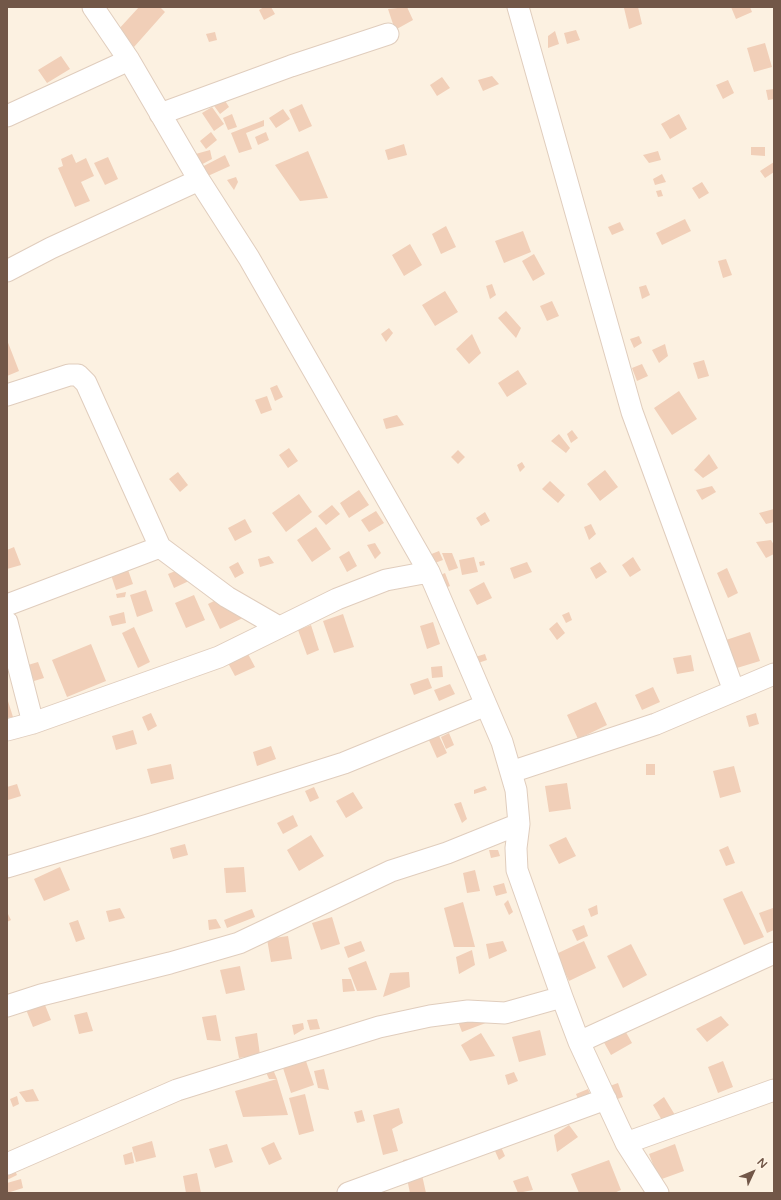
<!DOCTYPE html>
<style>
body{margin:0}
#map{position:relative;width:781px;height:1200px;overflow:hidden;background:#fcf1e1;font-family:"Varela Round",sans-serif}
canvas{display:block}
.frame{position:absolute;inset:0;border:8px solid #725748;pointer-events:none}
.north{position:absolute;left:733px;top:1152px;width:40px;height:40px;-webkit-text-stroke:3px #fff5e6;paint-order:stroke;rotate:46deg;font-size:11px;font-weight:700;line-height:16px;text-align:center;color:#725748}
.north::after{content:'';display:block;margin:auto;width:14px;height:18px;background:#725748;clip-path:polygon(50% 0,100% 100%,50% 72%,0 100%)}
</style>
<div id="map">
<canvas width="781" height="1200"></canvas>
<div class="frame"></div>
<div class="north">N</div>
</div>
<script>
const ctx = document.querySelector('canvas').getContext('2d');
ctx.lineJoin = 'round';
function paint(path, color) { ctx.fillStyle = color; ctx.fill(path, 'evenodd'); }
const toPath = rows => new Path2D(rows.map(r => 'M' + r).join(''));
function stroke(path, color, width, dash) { ctx.strokeStyle = color; ctx.lineWidth = width; ctx.lineCap = dash ? 'butt' : 'round'; ctx.setLineDash(dash || []); ctx.stroke(path); }
paint(toPath([
 [139,7,160,7,165,12,134,47,117,31],
 [264,7,271,7,275,14,264,20,259,10],
 [407,7,413,20,395,30,388,9],
 [629,7,638,7,642,24,629,29,624,8],
 [731,7,750,7,752,12,736,19],
 [576,30,580,40,567,44,564,33],
 [555,31,559,44,548,48,548,36],
 [215,32,217,40,209,42,206,34],
 [765,43,772,67,754,72,747,48],
 [61,56,70,69,47,83,38,70],
 [492,76,499,84,483,91,478,80],
 [442,77,450,88,437,96,430,85],
 [728,80,734,93,723,99,716,85],
 [774,89,774,99,768,100,766,90],
 [222,96,229,107,220,114,212,103],
 [302,104,312,126,299,132,289,110],
 [212,107,224,124,214,131,202,113],
 [283,109,290,119,276,128,269,118],
 [232,114,237,127,228,130,223,118],
 [679,114,687,129,670,139,661,124],
 [264,120,264,126,246,133,252,149,239,153,231,133],
 [211,132,217,140,206,149,200,141],
 [266,132,269,140,258,145,255,137],
 [404,144,407,155,388,160,385,150],
 [751,147,765,147,765,156,751,155],
 [210,150,212,159,195,168,192,155],
 [308,151,328,198,300,201,275,165],
 [658,151,661,160,649,163,643,155],
 [72,154,76,163,86,158,94,176,81,182,90,201,75,207,58,168,63,166,61,159],
 [225,155,230,166,199,180,194,171],
 [108,157,118,179,105,185,94,163],
 [774,162,774,172,765,178,760,171],
 [662,174,666,182,655,185,653,179],
 [236,177,238,182,234,190,227,180],
 [702,182,709,193,699,199,692,188],
 [661,190,663,196,658,197,656,191],
 [685,219,691,231,662,245,656,233],
 [620,222,624,230,612,235,608,227],
 [446,226,456,247,441,254,432,234],
 [523,231,531,252,504,263,495,241],
 [410,244,422,265,404,276,392,255],
 [534,254,545,274,533,281,522,261],
 [726,259,732,275,723,278,718,261],
 [492,284,496,295,490,299,486,286],
 [646,285,650,295,642,299,639,287],
 [445,291,458,312,435,326,422,305],
 [552,301,559,316,547,321,540,306],
 [506,311,521,328,516,338,498,318],
 [389,328,393,333,386,342,381,334],
 [472,334,481,353,469,364,456,349],
 [639,336,642,343,634,348,630,339],
 [7,340,19,371,7,376],
 [665,344,668,356,659,363,652,350],
 [704,360,709,376,698,379,693,363],
 [642,364,648,376,637,381,632,368],
 [518,370,527,384,507,397,498,383],
 [277,385,283,397,275,401,270,388],
 [679,391,697,419,672,435,654,408],
 [267,396,272,410,261,414,255,400],
 [397,415,404,425,386,429,383,419],
 [572,430,578,438,571,443,567,434],
 [559,434,570,448,566,453,551,441],
 [289,448,298,461,288,468,279,455],
 [458,450,465,457,458,464,451,457],
 [709,454,718,468,703,478,694,470],
 [522,462,525,467,520,472,517,465],
 [605,470,618,487,600,501,587,484],
 [178,472,188,485,180,492,169,479],
 [550,481,565,495,558,503,542,489],
 [712,486,716,492,702,500,696,490],
 [359,490,369,505,349,518,340,503],
 [299,494,312,512,286,532,272,513],
 [332,505,340,514,326,525,318,516],
 [774,509,774,522,766,524,759,513],
 [376,511,384,523,369,532,361,520],
 [485,512,490,521,481,526,476,518],
 [245,519,252,532,235,541,228,528],
 [591,524,596,534,589,540,584,527],
 [316,527,331,549,312,562,297,540],
 [771,540,774,545,774,554,766,558,756,542],
 [375,543,381,553,375,559,367,545],
 [14,547,21,565,7,569,7,550],
 [349,551,357,566,347,572,339,557],
 [439,551,443,560,432,564,429,555],
 [442,553,452,553,458,568,449,571],
 [269,556,274,563,260,567,258,559],
 [474,557,478,572,462,575,459,560],
 [633,557,641,570,630,577,622,565],
 [484,561,485,565,480,566,479,562],
 [238,562,244,573,235,578,229,567],
 [527,562,532,572,514,579,510,568],
 [600,562,607,572,596,579,590,568],
 [127,567,133,584,116,590,110,572],
 [185,567,191,580,174,588,168,574],
 [727,568,738,593,728,598,717,573],
 [445,573,450,586,443,589,438,576],
 [484,582,492,598,477,605,469,590],
 [146,590,153,611,137,617,130,595],
 [234,591,247,616,220,629,208,604],
 [126,592,125,597,117,598,116,594],
 [194,595,205,620,186,628,175,603],
 [124,612,126,623,112,626,109,616],
 [569,612,572,620,566,623,562,615],
 [343,614,354,647,334,653,323,621],
 [433,622,440,644,427,649,420,626],
 [557,622,565,633,557,640,549,629],
 [311,625,319,650,307,655,298,630],
 [134,627,150,662,138,668,122,633],
 [750,632,760,661,727,671,717,643],
 [91,644,106,681,67,697,52,660],
 [248,654,255,667,235,676,228,663],
 [485,654,487,660,478,663,475,657],
 [691,655,694,671,677,674,673,658],
 [38,662,44,678,34,681,28,665],
 [442,666,443,677,432,678,431,667],
 [428,678,432,688,414,695,410,684],
 [450,684,455,694,439,701,434,690],
 [653,687,660,702,642,710,635,695],
 [7,698,13,717,7,718],
 [596,702,607,725,578,739,567,715],
 [151,713,157,726,148,731,142,717],
 [756,713,759,724,749,727,746,716],
 [433,723,447,753,437,758,423,727],
 [133,730,137,744,116,750,112,736],
 [449,733,454,745,446,749,441,737],
 [271,746,276,759,257,766,253,752],
 [171,764,174,779,151,784,147,769],
 [646,764,655,764,655,775,646,775],
 [734,766,741,792,720,798,713,771],
 [567,783,571,809,549,812,545,786],
 [17,784,21,796,8,800,7,787],
 [485,786,487,790,474,794,474,790],
 [314,787,319,798,310,802,305,791],
 [353,792,363,808,346,818,336,801],
 [461,802,467,819,462,823,454,804],
 [293,815,298,826,283,834,277,823],
 [311,835,324,856,299,871,287,850],
 [566,837,576,856,559,864,549,845],
 [185,844,188,855,173,859,170,848],
 [728,846,735,863,726,866,719,850],
 [489,850,498,850,500,856,491,858],
 [60,867,70,890,44,901,34,879],
 [244,867,246,892,226,893,224,868],
 [475,870,480,891,467,893,463,873],
 [504,883,507,893,496,896,493,886],
 [742,891,764,937,744,945,723,899],
 [508,900,513,912,509,915,504,904],
 [463,902,475,947,454,947,444,908],
 [597,905,598,914,591,917,588,909],
 [120,908,125,918,109,922,106,911],
 [773,908,774,930,767,933,759,913],
 [252,909,255,917,227,928,224,920],
 [7,912,11,920,7,922],
 [332,917,340,944,321,950,312,923],
 [216,919,221,928,209,930,208,920],
 [78,920,85,939,76,942,69,923],
 [584,925,588,936,577,941,572,930],
 [288,936,292,959,271,962,267,939],
 [361,941,365,951,348,958,344,947],
 [503,941,507,951,489,959,486,944],
 [584,941,596,968,569,981,556,954],
 [631,944,647,975,623,988,607,956],
 [472,950,475,965,459,974,456,957],
 [366,961,377,990,357,991,348,968],
 [240,966,245,990,226,994,220,970],
 [409,972,410,987,383,997,390,973],
 [342,979,351,979,355,991,343,992],
 [41,995,51,1020,33,1027,23,1002],
 [87,1012,93,1031,79,1034,74,1015],
 [216,1015,221,1041,207,1040,202,1017],
 [721,1016,729,1025,707,1042,696,1029],
 [618,1018,632,1043,611,1055,597,1030],
 [317,1019,320,1029,310,1030,307,1020],
 [457,1019,491,1021,462,1032],
 [303,1023,304,1029,294,1035,292,1025],
 [540,1030,546,1055,519,1062,512,1037],
 [257,1033,260,1055,239,1058,235,1037],
 [481,1033,495,1056,470,1061,461,1045],
 [306,1061,314,1085,291,1093,283,1068],
 [723,1061,733,1087,718,1093,708,1067],
 [272,1067,277,1079,269,1079,264,1068],
 [324,1069,329,1090,318,1088,314,1071],
 [514,1072,518,1081,508,1085,505,1075],
 [277,1079,288,1115,243,1117,235,1091],
 [618,1083,623,1097,612,1101,607,1087],
 [33,1089,39,1101,26,1102,19,1092],
 [588,1089,592,1099,580,1104,576,1094],
 [305,1094,314,1131,299,1135,289,1098],
 [17,1096,19,1104,13,1107,10,1099],
 [664,1097,675,1115,663,1122,653,1105],
 [399,1108,403,1123,392,1129,398,1151,383,1155,373,1115],
 [362,1110,365,1121,357,1123,354,1112],
 [569,1125,578,1137,557,1152,554,1135],
 [152,1141,156,1157,136,1162,132,1147],
 [274,1142,282,1159,269,1165,261,1148],
 [227,1144,233,1162,215,1168,209,1149],
 [675,1144,684,1171,659,1180,649,1154],
 [501,1147,505,1156,499,1160,495,1151],
 [132,1152,134,1163,125,1165,123,1155],
 [418,1157,426,1193,410,1193,403,1160],
 [609,1160,621,1190,614,1193,579,1193,571,1174],
 [12,1164,17,1175,7,1180,7,1167],
 [197,1173,201,1193,186,1193,183,1176],
 [528,1176,533,1190,518,1193,513,1181],
 [21,1179,23,1188,7,1193,7,1183]
]), '#f1cfb8');
const street = toPath([
 [93,7,129,60,199,180,249,258,429,572,502,742,516,790,519,824,516,848,517,870,562,997,579,1042,626,1143,658,1193],
 [518,7,632,412,734,691],
 [160,114,291,66,388,34],
 [7,116,129,60],
 [7,271,51,248,199,180],
 [7,395,69,375,78,375,86,383,160,547,227,597,279,627],
 [7,605,160,547],
 [7,622,33,723],
 [7,730,33,723,219,657,337,599,386,580,429,572],
 [511,772,656,724,774,674],
 [7,867,148,825,344,763,486,705],
 [7,1006,41,995,170,963,239,943,391,871,447,853,519,824],
 [579,1042,774,953],
 [626,1143,774,1090],
 [7,1164,177,1090,379,1027,430,1016,468,1011,505,1013,562,997],
 [348,1193,606,1099]
]);
stroke(street, '#e0cdbd', 23);
stroke(street, '#fff', 21);
</script>
